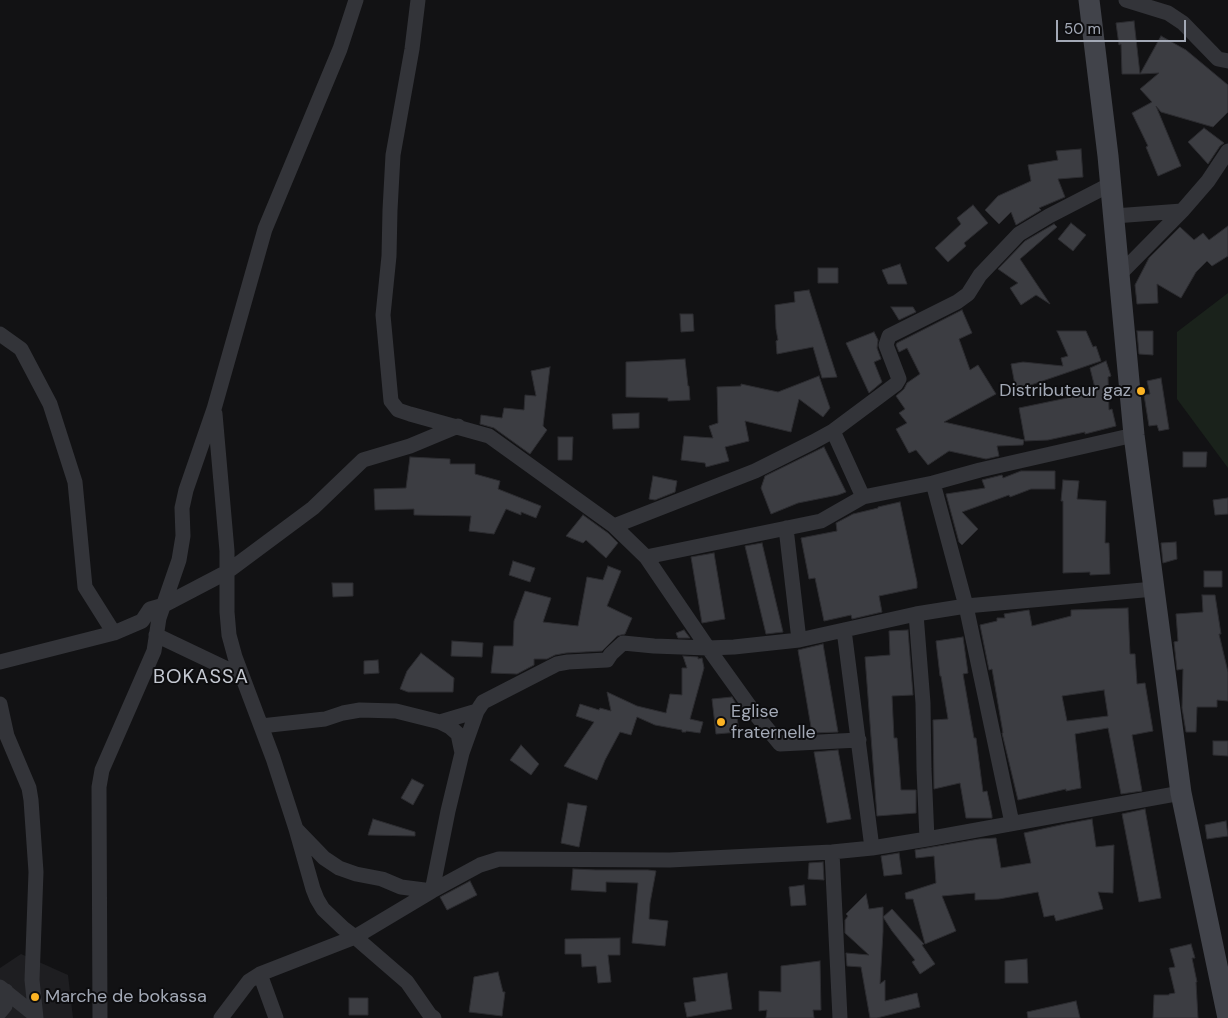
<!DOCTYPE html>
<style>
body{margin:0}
#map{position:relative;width:1228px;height:1018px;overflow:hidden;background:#121214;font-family:"DM Sans",sans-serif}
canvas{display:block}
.scale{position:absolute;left:1056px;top:20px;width:130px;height:22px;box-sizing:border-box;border:2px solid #a3a9b6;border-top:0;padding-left:6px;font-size:15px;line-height:18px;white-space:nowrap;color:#a3a9b6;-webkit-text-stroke:4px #0d0d0f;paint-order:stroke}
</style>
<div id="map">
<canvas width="1228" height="1018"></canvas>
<div class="scale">50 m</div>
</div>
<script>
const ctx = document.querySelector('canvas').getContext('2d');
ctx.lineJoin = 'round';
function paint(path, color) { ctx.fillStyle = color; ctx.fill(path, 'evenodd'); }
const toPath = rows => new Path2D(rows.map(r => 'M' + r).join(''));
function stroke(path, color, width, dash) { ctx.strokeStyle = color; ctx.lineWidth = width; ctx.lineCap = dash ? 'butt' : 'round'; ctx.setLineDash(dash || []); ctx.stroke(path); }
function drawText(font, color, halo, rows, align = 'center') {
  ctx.font = font + ' "DM Sans",sans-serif'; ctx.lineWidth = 4; ctx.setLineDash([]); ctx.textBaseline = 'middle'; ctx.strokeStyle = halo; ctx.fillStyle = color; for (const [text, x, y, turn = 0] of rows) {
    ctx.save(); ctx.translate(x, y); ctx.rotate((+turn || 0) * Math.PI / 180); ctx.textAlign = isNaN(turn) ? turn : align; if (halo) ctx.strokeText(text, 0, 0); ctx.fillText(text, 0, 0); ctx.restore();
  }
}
paint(toPath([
 [21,954,68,975,73,1018,0,1018,0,968]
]), '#1e1e21');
paint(toPath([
 [1228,293,1228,468,1177,399,1177,332]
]), '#1a221b');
const building = toPath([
 [1134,21,1140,74,1122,74,1121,44,1119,45,1116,23,1134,21],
 [1161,36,1186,50,1228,85,1228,112,1213,127,1161,112,1156,106,1181,166,1158,176,1146,147,1148,146,1132,113,1152,102,1140,89,1159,73,1140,74,1161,36],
 [1204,128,1224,143,1220,146,1208,164,1188,142,1204,128],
 [1081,149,1083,177,1058,179,1065,197,1039,208,1041,210,1016,225,1011,212,999,224,985,210,998,196,1031,181,1028,165,1058,160,1056,151,1081,149],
 [973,205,988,223,964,243,966,246,948,262,935,248,961,224,957,218,973,205],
 [1071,223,1086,235,1073,251,1058,239,1071,223],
 [1054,224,1057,227,1020,259,1050,304,1036,295,1021,305,1010,288,1018,283,998,269,1025,241,1054,224],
 [1228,226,1228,256,1212,266,1207,261,1196,272,1181,298,1157,284,1158,303,1137,304,1135,285,1149,258,1180,227,1194,240,1203,233,1209,240,1228,226],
 [900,264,907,284,888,284,882,270,900,264],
 [818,268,838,268,838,283,818,283,818,268],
 [809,290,837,377,822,378,813,347,777,354,776,341,778,340,776,329,775,305,795,302,794,292,809,290],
 [891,307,913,307,916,312,899,320,891,307],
 [962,310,972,333,959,339,970,370,978,365,996,394,944,422,1024,440,1023,445,997,446,999,456,986,459,949,451,928,465,916,450,909,453,896,429,907,423,899,413,905,409,896,396,904,389,907,383,920,374,907,348,899,352,896,345,897,343,962,310],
 [680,314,693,314,694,331,681,332,680,314],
 [1057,331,1086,331,1093,347,1096,346,1101,361,1016,390,1011,364,1023,362,1063,366,1061,358,1068,356,1057,331],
 [1137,331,1153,331,1153,355,1139,354,1137,331],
 [874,332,878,340,877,348,881,359,874,362,882,382,869,393,846,343,874,332],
 [685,359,688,386,689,386,690,400,668,401,668,398,626,397,626,362,685,359],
 [1106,361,1111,376,1108,377,1109,410,1112,409,1116,426,1085,434,1085,432,1048,440,1025,441,1019,408,1096,392,1090,368,1106,361],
 [550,367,543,426,547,430,530,454,494,428,480,424,481,415,502,418,504,408,524,410,525,395,536,396,531,371,550,367],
 [819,376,830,408,823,417,799,399,791,432,745,421,749,441,725,447,729,461,706,467,705,463,681,460,684,436,713,438,709,426,718,423,717,387,741,386,741,384,778,392,819,376],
 [1161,378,1169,429,1159,431,1157,425,1149,426,1144,395,1150,394,1147,381,1161,378],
 [639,413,639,428,613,429,612,414,639,413],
 [558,437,573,437,572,460,558,460,558,437],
 [824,447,846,492,838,495,798,503,771,514,761,488,765,476,824,447],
 [1183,452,1207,452,1206,467,1183,467,1183,452],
 [410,457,450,459,450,464,475,464,475,474,500,481,498,489,541,506,536,518,521,512,521,515,506,509,494,534,469,531,471,516,414,515,414,509,375,510,374,489,406,488,410,457],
 [1021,471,1055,471,1055,489,1031,489,1010,497,1009,495,962,512,978,529,962,545,959,542,946,494,985,488,982,480,1002,475,1003,478,1021,471],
 [653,476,677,481,675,492,655,500,649,499,653,476],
 [1063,480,1079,481,1077,499,1106,501,1105,543,1109,543,1110,574,1090,575,1090,572,1063,573,1063,501,1061,501,1063,480],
 [1228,498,1228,514,1215,515,1213,500,1228,498],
 [900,502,917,582,917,588,879,596,882,612,852,619,851,615,824,621,815,578,809,579,801,538,837,531,836,523,853,514,878,508,878,507,900,502],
 [583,515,608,533,618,543,606,558,586,540,583,543,566,536,583,515],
 [1176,542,1177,559,1163,563,1161,543,1176,542],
 [762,543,783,632,766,634,745,546,762,543],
 [714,553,725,619,702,623,691,557,714,553],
 [513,561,535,568,530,582,509,575,513,561],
 [608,566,621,571,607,606,632,618,625,634,617,636,602,651,566,653,555,655,547,659,534,659,534,665,517,674,491,673,494,646,513,646,514,621,525,591,551,598,543,622,578,626,587,577,603,580,608,566],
 [1204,571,1222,571,1222,587,1204,587,1204,571],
 [332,583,353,583,353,596,333,597,332,583],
 [1202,595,1215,595,1221,634,1219,634,1228,672,1228,701,1217,700,1217,707,1197,707,1196,732,1186,732,1182,708,1183,669,1177,670,1174,642,1178,641,1176,614,1203,612,1202,595],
 [1128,608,1130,654,1135,654,1137,684,1145,683,1153,731,1132,735,1142,791,1121,794,1108,728,1075,734,1081,788,1066,791,1066,789,1018,800,1002,733,1003,733,992,669,989,670,980,625,997,621,997,618,1005,618,1004,614,1029,610,1032,626,1071,616,1071,610,1128,608],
 [1104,690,1108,716,1067,721,1062,696,1104,690],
 [684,630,690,638,678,638,676,633,684,630],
 [908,630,913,695,892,696,894,738,897,738,901,790,916,790,916,813,877,816,865,657,890,655,889,631,908,630],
 [963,637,968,673,963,674,974,738,976,738,983,792,987,791,992,815,992,818,966,818,960,783,934,789,933,720,948,719,941,676,940,676,936,641,963,637],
 [452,641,483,643,482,657,451,656,452,641],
 [823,644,838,732,812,733,798,650,823,644],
 [421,653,454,678,453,692,408,692,400,689,407,671,421,653],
 [683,656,698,657,698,659,702,658,704,668,690,719,703,722,700,733,686,731,686,732,682,732,682,730,655,725,637,717,631,735,620,732,605,760,597,780,564,766,594,722,576,716,580,704,599,710,600,708,611,711,607,692,637,706,666,713,670,694,682,695,682,668,687,668,683,656],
 [378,660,379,673,364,674,364,661,378,660],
 [732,697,735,702,739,732,716,734,712,699,732,697],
 [1213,741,1228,741,1228,756,1213,755,1213,741],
 [521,745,539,764,531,775,510,760,521,745],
 [838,750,851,819,827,823,814,752,838,750],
 [412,779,424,785,413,805,401,798,412,779],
 [568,803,587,806,579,847,561,843,568,803],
 [1145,809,1161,898,1139,902,1122,814,1145,809],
 [373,819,415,832,415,836,368,835,373,819],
 [1092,819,1096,847,1114,845,1113,893,1098,892,1103,909,1056,921,1054,915,1044,917,1038,892,999,899,975,900,975,893,942,896,956,931,925,944,913,899,906,899,905,893,936,883,934,856,916,858,915,850,979,839,996,838,1001,868,1031,863,1024,833,1065,824,1092,819],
 [1226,821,1228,836,1207,839,1205,825,1226,821],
 [899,853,902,874,884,876,881,856,899,853],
 [823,862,824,880,808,879,809,863,823,862],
 [573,869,596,870,648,870,656,871,650,903,649,919,668,921,665,946,632,943,638,883,606,882,606,892,571,890,573,869],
 [470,881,477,895,447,910,440,897,470,881],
 [804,885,806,905,791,906,789,887,804,885],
 [866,894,869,909,883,907,883,917,892,909,924,944,922,945,935,964,920,974,912,962,915,960,892,931,883,917,883,932,880,984,885,980,885,1001,917,993,920,1007,877,1018,870,1018,861,967,847,966,846,953,869,955,845,933,845,920,848,916,846,914,866,894],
 [620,938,620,955,608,955,611,982,598,983,596,966,582,967,581,954,565,954,565,939,620,938],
 [1191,944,1195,958,1192,958,1197,982,1196,982,1198,1018,1153,1018,1154,995,1169,995,1169,994,1175,993,1169,968,1175,967,1170,949,1191,944],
 [1027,959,1028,983,1005,983,1005,961,1027,959],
 [820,961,821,1010,813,1010,814,1018,766,1018,767,1010,759,1011,759,991,781,992,781,966,820,961],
 [498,972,503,992,505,992,502,1016,469,1012,474,977,498,972],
 [727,973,732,1009,687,1017,684,1003,696,1001,693,978,727,973],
 [349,998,368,998,368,1015,349,1015,349,998],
 [1076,1001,1080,1018,1028,1018,1027,1012,1076,1001]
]);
paint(building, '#3c3d42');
stroke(building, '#2c2c30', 1);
stroke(toPath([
 [418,0,412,49,393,155,390,210,389,256,383,315,391,401,398,410,410,414,489,436,614,526,646,557,708,648,734,647,799,640,916,614,966,606,1154,589],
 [1126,0,1168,13,1183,23,1218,59,1228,61],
 [1114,216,1182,211],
 [1119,275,1182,211,1208,181,1228,151],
 [0,334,21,349,50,404,75,482,85,587,114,633],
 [215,414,227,551,227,612,229,635,235,657,273,758,296,829,313,889,317,899,323,909,343,928,355,937,407,982,430,1015,434,1018],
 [833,431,863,497],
 [933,483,966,606,1012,823],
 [614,526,755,471,813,442,833,431,888,390,896,384,899,379,886,345,889,336,957,302,968,294,980,275,1019,234,1049,216,1111,184],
 [786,528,799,640],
 [646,557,821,521,863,497,933,483,980,470,1134,435],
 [916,614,923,703,924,769,927,839],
 [844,630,872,848],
 [156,635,242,676],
 [0,662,114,633,142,621,150,609,164,605,227,572,313,508,363,460,410,446,458,426],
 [0,704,7,736,29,788,31,800,36,872,32,980,36,1018],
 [440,722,477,711],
 [261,726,325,719,343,713,360,710,396,711,440,722,450,727,458,734,462,753],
 [296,829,324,858,339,868,356,874,382,879,401,887,432,891,448,811,462,753,477,711,483,702,557,664,568,662,607,660,611,654,623,643,654,646,708,648,756,715,780,744,859,740],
 [832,852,840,1018],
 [260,974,276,1018],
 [0,987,35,1015],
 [0,1012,5,1006,6,991],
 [100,1018,99,787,102,770,154,651,159,618,179,560,183,536,182,508,186,490,214,409,265,229,340,49,356,0],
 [221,1018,249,981,260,974,355,937,432,891,480,865,499,859,670,860,832,852,872,848,927,839,1181,793]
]), '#333439', 15);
stroke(toPath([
 [1089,0,1108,156,1134,435,1154,589,1181,793,1228,1018]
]), '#41434a', 21);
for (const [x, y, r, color] of [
 [1141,391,5,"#fcb323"],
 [721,722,5,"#fcb323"],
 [35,997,5,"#fcb323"]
]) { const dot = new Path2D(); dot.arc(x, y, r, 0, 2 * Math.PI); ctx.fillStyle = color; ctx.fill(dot); stroke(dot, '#0d0d0f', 2); }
drawText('18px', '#a3a9b6', '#0d0d0f', [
 ["Distributeur gaz",1131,391,"right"],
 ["Eglise",731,712],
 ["fraternelle",731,733],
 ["Marche de bokassa",45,997]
], 'left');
ctx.letterSpacing = '1px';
drawText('20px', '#c4c8d1', '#0d0d0f', [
 ["BOKASSA",201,678]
]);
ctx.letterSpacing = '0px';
</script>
